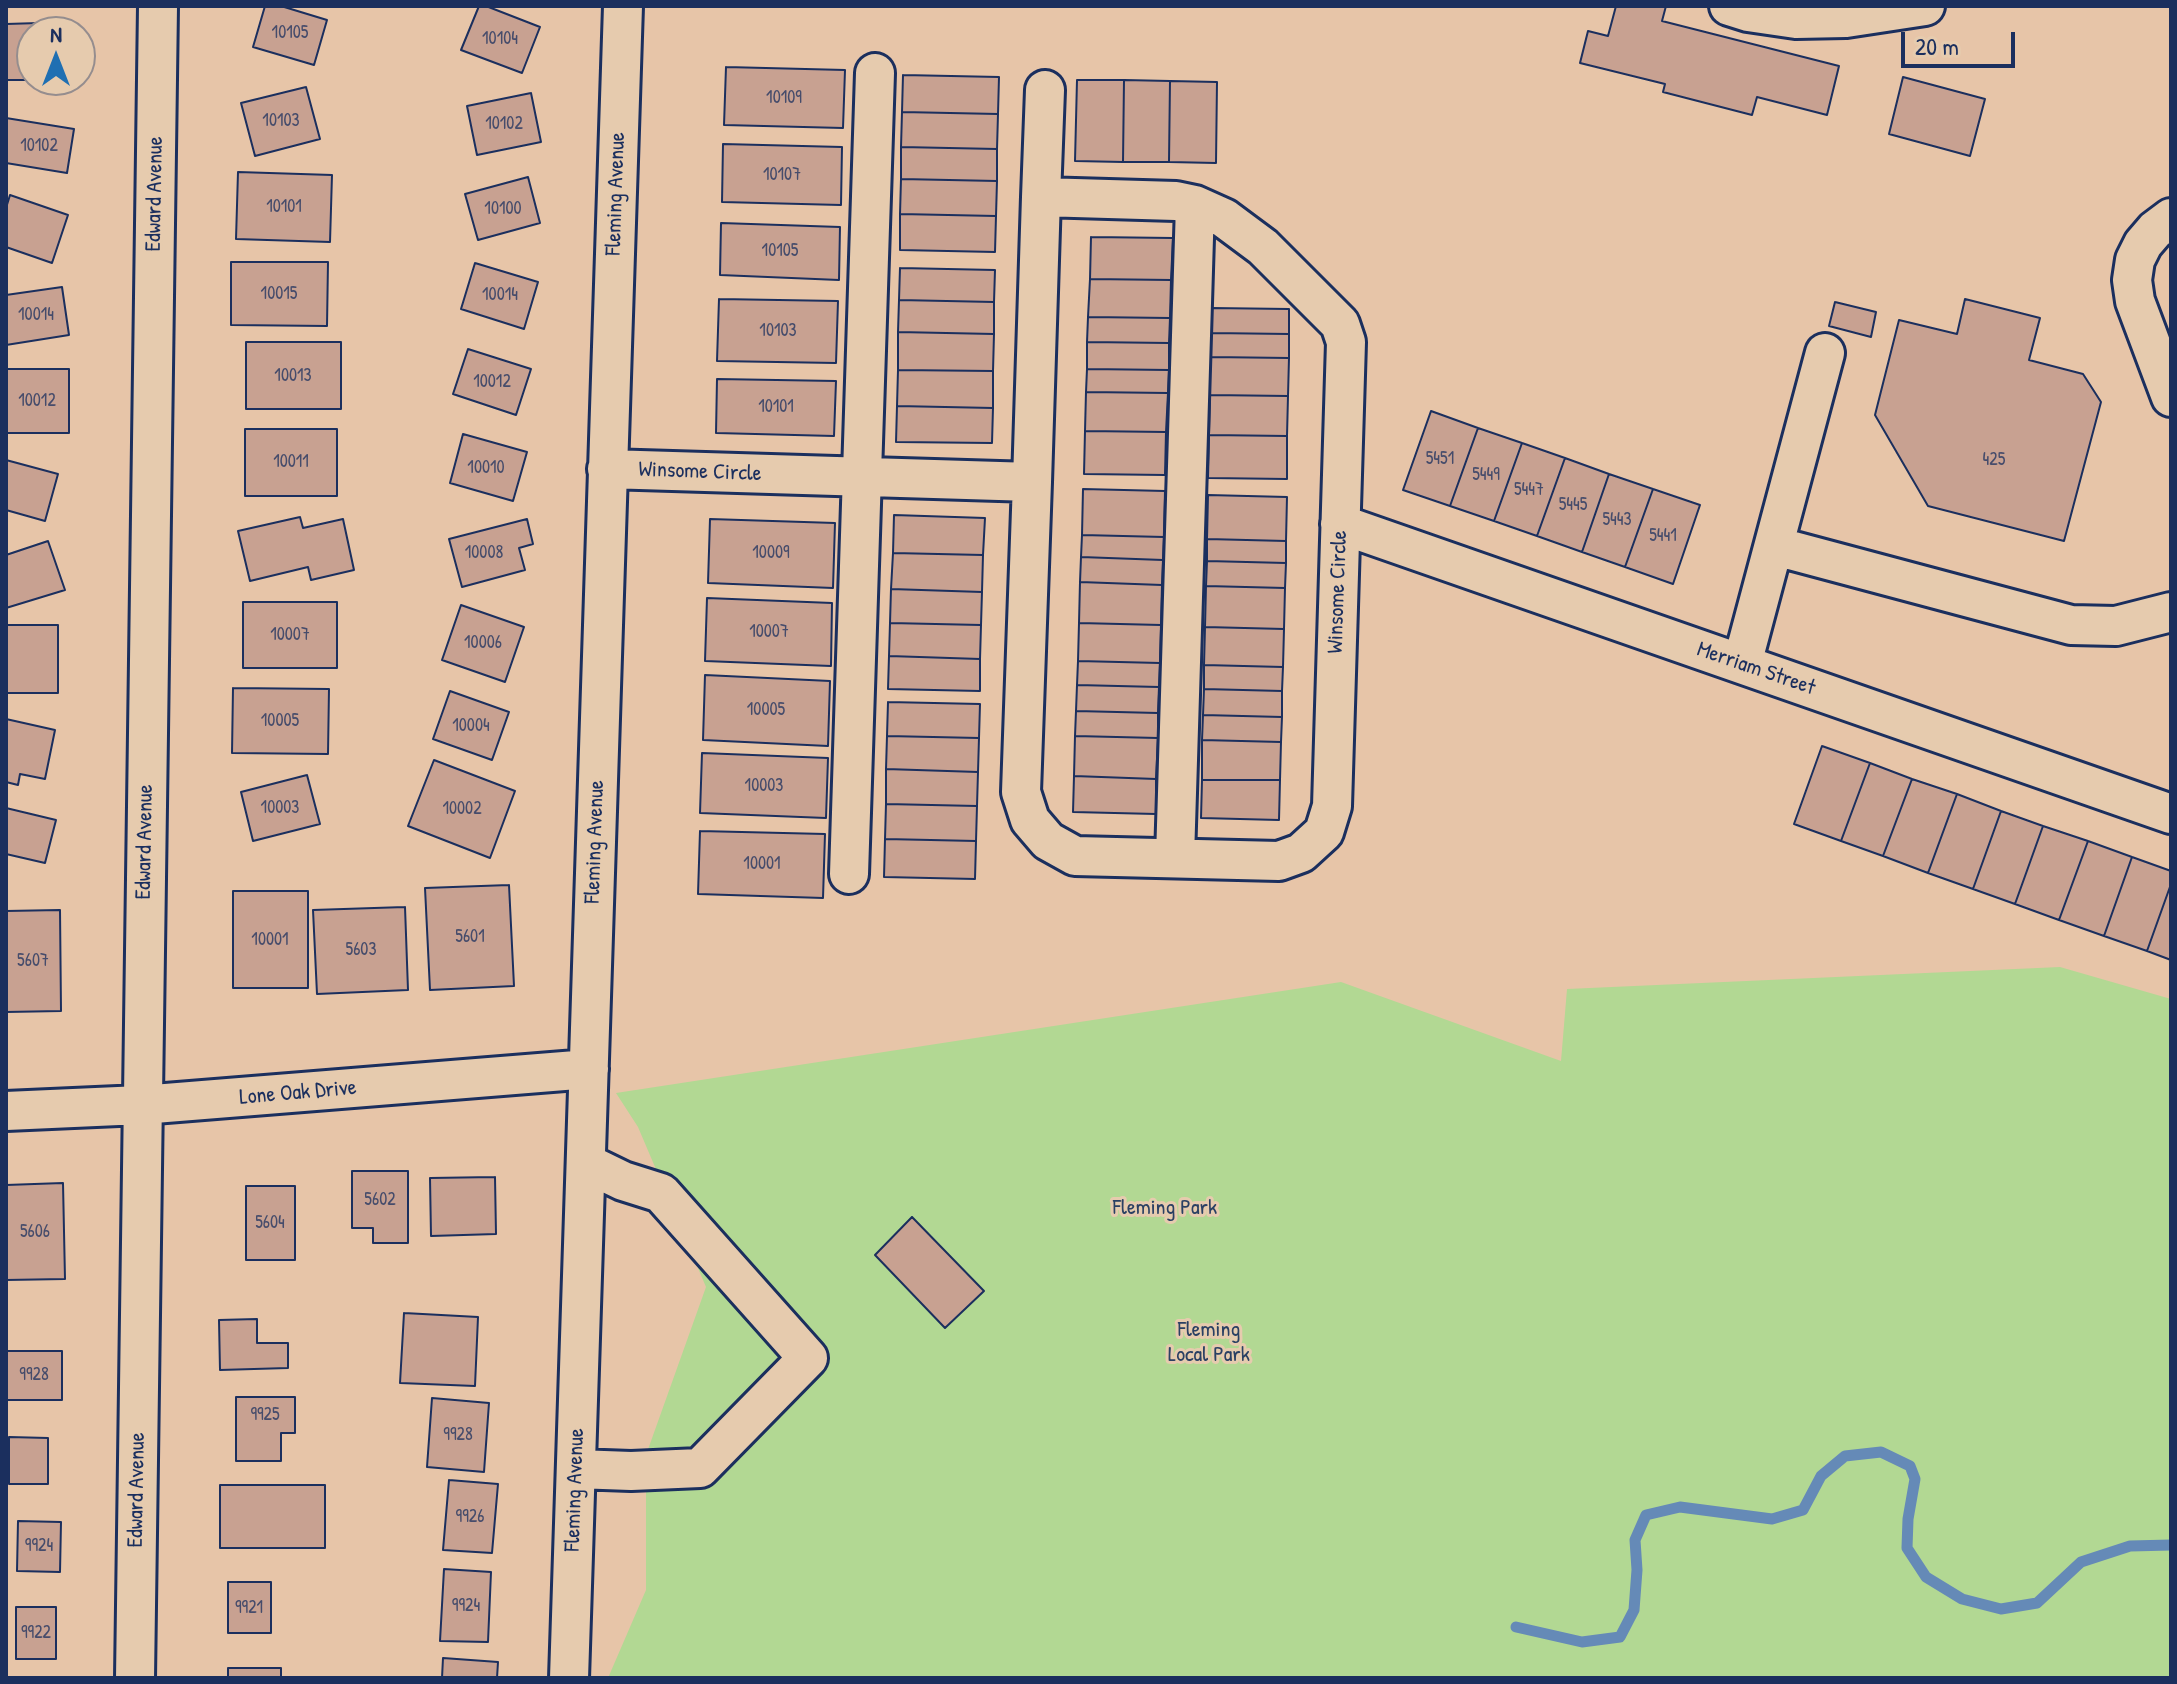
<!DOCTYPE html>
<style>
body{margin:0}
#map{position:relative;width:2177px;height:1684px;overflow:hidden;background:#e7c5a8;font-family:"Patrick Hand",sans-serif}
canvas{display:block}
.frame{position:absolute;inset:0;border:8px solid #1b2f5e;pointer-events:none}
.north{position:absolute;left:16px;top:16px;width:80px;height:80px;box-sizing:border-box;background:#e6cbae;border:2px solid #958d8e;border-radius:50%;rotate:0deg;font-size:22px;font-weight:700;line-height:32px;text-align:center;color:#1b2f5e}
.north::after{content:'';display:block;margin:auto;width:28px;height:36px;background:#1f6fb2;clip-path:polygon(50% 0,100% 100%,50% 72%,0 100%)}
.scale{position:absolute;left:1901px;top:32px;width:114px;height:36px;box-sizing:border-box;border:4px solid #1b2f5e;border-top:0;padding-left:10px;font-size:24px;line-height:28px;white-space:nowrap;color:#1b2f5e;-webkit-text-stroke:6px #e6cbae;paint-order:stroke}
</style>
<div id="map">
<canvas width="2177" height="1684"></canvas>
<div class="frame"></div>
<div class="north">N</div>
<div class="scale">20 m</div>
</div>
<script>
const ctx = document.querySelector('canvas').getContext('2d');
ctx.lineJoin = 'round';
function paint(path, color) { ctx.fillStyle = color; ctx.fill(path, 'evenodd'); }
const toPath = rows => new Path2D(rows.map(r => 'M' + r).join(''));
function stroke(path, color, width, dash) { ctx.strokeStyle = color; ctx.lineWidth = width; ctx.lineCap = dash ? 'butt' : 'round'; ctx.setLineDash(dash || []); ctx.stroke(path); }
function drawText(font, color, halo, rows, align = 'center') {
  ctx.font = font + ' "Patrick Hand",sans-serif'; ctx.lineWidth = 6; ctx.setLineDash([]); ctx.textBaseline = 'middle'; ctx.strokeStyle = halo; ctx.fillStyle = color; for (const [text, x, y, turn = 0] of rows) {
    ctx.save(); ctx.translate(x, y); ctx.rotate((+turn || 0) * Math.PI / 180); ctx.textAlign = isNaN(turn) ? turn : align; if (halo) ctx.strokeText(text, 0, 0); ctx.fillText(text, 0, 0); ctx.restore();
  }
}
paint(toPath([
 [2060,967,2171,999,2171,1678,608,1678,646,1590,646,1455,706,1287,638,1127,616,1093,1341,982,1561,1061,1567,989]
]), '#b2d893');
stroke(toPath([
 [1516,1627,1582,1642,1620,1637,1634,1610,1637,1570,1635,1540,1646,1515,1680,1507,1772,1519,1803,1510,1821,1476,1845,1456,1881,1452,1910,1466,1915,1479,1908,1519,1907,1548,1926,1577,1962,1599,2001,1609,2037,1603,2081,1562,2130,1546,2171,1545]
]), '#658ab7', 11);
const building = toPath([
 [265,6,281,6,327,20,314,65,253,47,265,6],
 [479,6,486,6,540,27,522,73,461,50,479,6],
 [1616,6,1666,6,1662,21,1839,66,1827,115,1757,97,1752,115,1663,92,1665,84,1580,63,1588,31,1608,36,1616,6],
 [72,22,72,32,32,32,32,80,6,80,6,24,72,22],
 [726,67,845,70,843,128,724,125,726,67],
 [903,75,999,77,998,114,902,112,903,75],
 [1903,77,1985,99,1970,156,1889,134,1903,77],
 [1077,80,1124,80,1123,162,1075,161,1077,80],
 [1124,80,1170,81,1169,162,1123,162,1124,80],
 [1170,81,1217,82,1216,163,1169,162,1170,81],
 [306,87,320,139,255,156,241,103,306,87],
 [531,93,541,142,477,155,467,106,531,93],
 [902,112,998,114,997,149,901,147,902,112],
 [6,118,74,129,67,173,6,163,6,118],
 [723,144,842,147,841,205,722,202,723,144],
 [901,147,997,149,997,181,901,179,901,147],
 [238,172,332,175,330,242,236,239,238,172],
 [528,177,540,223,478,240,465,194,528,177],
 [901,179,997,181,996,216,900,214,901,179],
 [10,195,68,215,52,263,6,247,6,208,10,195],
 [900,214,996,216,995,252,900,250,900,214],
 [721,223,840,227,839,280,720,275,721,223],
 [1091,237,1173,238,1171,280,1090,279,1091,237],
 [231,262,328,262,327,326,231,325,231,262],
 [475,263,538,282,524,329,461,309,475,263],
 [900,268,995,270,994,302,899,300,900,268],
 [1090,279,1171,280,1170,318,1088,317,1090,279],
 [62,287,69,335,6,345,6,295,62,287],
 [719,299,838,301,836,363,717,361,719,299],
 [1965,299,2040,318,2029,360,2083,374,2101,402,2064,541,1928,506,1875,415,1899,320,1957,334,1965,299],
 [899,300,994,302,994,334,898,332,899,300],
 [1835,302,1876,312,1871,337,1829,326,1835,302],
 [1211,308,1289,309,1289,334,1211,333,1211,308],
 [1088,317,1170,318,1169,343,1087,342,1088,317],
 [898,332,994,334,993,371,898,370,898,332],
 [1211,333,1289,334,1289,358,1210,357,1211,333],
 [246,342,341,342,341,409,246,409,246,342],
 [1087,342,1169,343,1169,370,1087,369,1087,342],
 [468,349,531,369,516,415,453,394,468,349],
 [1210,357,1289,358,1288,396,1210,395,1210,357],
 [6,369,69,369,69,433,6,433,6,369],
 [1087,369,1169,370,1168,393,1086,392,1087,369],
 [898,370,993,371,993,408,897,406,898,370],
 [717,379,836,381,834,436,716,433,717,379],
 [1086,392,1168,393,1166,432,1085,431,1086,392],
 [1210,395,1288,396,1287,436,1209,435,1210,395],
 [897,406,993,408,992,443,896,442,897,406],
 [1431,411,1478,428,1450,506,1403,490,1431,411],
 [1478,428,1522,443,1494,521,1450,506,1478,428],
 [245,429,337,429,337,496,245,496,245,429],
 [1085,431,1166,432,1165,475,1084,474,1085,431],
 [463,434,527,452,513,501,450,483,463,434],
 [1209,435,1287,436,1287,479,1208,478,1209,435],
 [1522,443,1565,458,1537,536,1494,521,1522,443],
 [1565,458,1609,474,1582,552,1537,536,1565,458],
 [6,460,58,474,45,521,6,510,6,460],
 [1609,474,1653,489,1625,567,1582,552,1609,474],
 [1083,489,1165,491,1164,537,1082,535,1083,489],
 [1653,489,1700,505,1673,584,1625,567,1653,489],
 [1208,495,1287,497,1286,541,1207,539,1208,495],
 [894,515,985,518,983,555,893,553,894,515],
 [300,517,303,528,343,519,354,570,311,580,308,567,250,581,238,531,300,517],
 [527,519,533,544,519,548,525,570,462,587,449,539,527,519],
 [710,519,835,523,833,588,708,583,710,519],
 [1082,535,1164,537,1163,560,1081,557,1082,535],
 [1207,539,1286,541,1286,563,1207,561,1207,539],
 [48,541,65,590,6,608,6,555,48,541],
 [893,553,983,555,982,592,891,589,893,553],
 [1081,557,1163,560,1162,585,1080,582,1081,557],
 [1207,561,1286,563,1285,588,1206,586,1207,561],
 [1080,582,1162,585,1161,625,1079,623,1080,582],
 [1206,586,1285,588,1284,629,1205,627,1206,586],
 [891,589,982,592,981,625,890,623,891,589],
 [707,598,832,603,831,666,705,661,707,598],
 [243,602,337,602,337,668,243,668,243,602],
 [461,605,524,627,505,682,442,660,461,605],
 [890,623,981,625,980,659,889,656,890,623],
 [1079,623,1161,625,1160,663,1078,661,1079,623],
 [6,625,58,625,58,693,6,693,6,625],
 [1205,627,1284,629,1283,667,1204,665,1205,627],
 [889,656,980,659,980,691,888,689,889,656],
 [1078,661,1160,663,1159,687,1077,685,1078,661],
 [1204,665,1283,667,1282,691,1204,689,1204,665],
 [705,675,830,681,828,746,703,740,705,675],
 [1077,685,1159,687,1158,713,1076,711,1077,685],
 [233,688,329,689,328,754,232,753,233,688],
 [1204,689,1282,691,1282,717,1203,715,1204,689],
 [450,691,509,712,492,760,433,739,450,691],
 [888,702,980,704,979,738,887,736,888,702],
 [1076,711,1158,713,1158,738,1075,736,1076,711],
 [1203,715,1282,717,1281,742,1202,740,1203,715],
 [6,719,55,730,45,779,20,774,18,785,6,782,6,719],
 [887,736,979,738,978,772,886,769,887,736],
 [1075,736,1158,738,1156,779,1074,776,1075,736],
 [1202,740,1281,742,1280,780,1202,780,1202,740],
 [1822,746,1870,763,1841,841,1794,824,1822,746],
 [702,753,828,758,826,818,700,813,702,753],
 [434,760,515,791,490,858,408,826,434,760],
 [1870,763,1912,779,1883,856,1841,841,1870,763],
 [886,769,978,772,977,806,886,804,886,769],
 [307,775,320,824,253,841,241,792,307,775],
 [1074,776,1156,779,1156,814,1073,812,1074,776],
 [1912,779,1957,794,1928,873,1883,856,1912,779],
 [1202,780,1280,780,1279,820,1201,818,1202,780],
 [1957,794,2001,811,1973,889,1928,873,1957,794],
 [886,804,977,806,976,841,885,839,886,804],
 [6,808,56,820,45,863,6,854,6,808],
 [2001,811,2043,826,2015,904,1973,889,2001,811],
 [2043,826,2088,841,2059,920,2015,904,2043,826],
 [700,831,825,834,823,898,698,894,700,831],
 [885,839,976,841,975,879,884,877,885,839],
 [2088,841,2132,857,2104,936,2059,920,2088,841],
 [2132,857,2171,871,2171,884,2147,951,2104,936,2132,857],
 [2171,884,2171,960,2147,951,2171,884],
 [509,885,514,986,430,990,425,888,509,885],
 [233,891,308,891,308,988,233,988,233,891],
 [405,907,408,990,317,994,313,910,405,907],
 [60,910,61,1011,6,1012,6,911,60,910],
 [352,1171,408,1171,408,1243,373,1243,373,1228,352,1228,352,1171],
 [495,1177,496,1234,431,1236,430,1178,495,1177],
 [63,1183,65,1279,6,1280,6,1185,63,1183],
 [246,1186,295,1186,295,1260,246,1260,246,1186],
 [912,1217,984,1291,945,1328,875,1255,912,1217],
 [404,1313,478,1317,475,1386,400,1383,404,1313],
 [257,1319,257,1343,288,1343,288,1368,220,1370,219,1320,257,1319],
 [6,1351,62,1351,62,1400,6,1400,6,1351],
 [236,1397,295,1397,295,1433,281,1433,281,1461,236,1461,236,1397],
 [432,1398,489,1403,484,1472,427,1467,432,1398],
 [9,1437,48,1438,48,1484,9,1484,9,1437],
 [449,1480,498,1484,492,1553,443,1550,449,1480],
 [220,1485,325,1485,325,1548,220,1548,220,1485],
 [18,1521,61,1522,60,1572,17,1571,18,1521],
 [444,1569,491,1572,488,1642,440,1641,444,1569],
 [228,1582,271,1582,271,1633,228,1633,228,1582],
 [16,1607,56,1607,56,1659,16,1659,16,1607],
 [443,1658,498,1662,497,1678,442,1678,443,1658],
 [228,1668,281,1668,281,1678,228,1678,228,1668]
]);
paint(building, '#c8a191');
stroke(building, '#1b2f5e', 2);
const minor = toPath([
 [1729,6,1748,12,1796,19,1846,18,1925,6],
 [1041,197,1045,90],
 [2171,218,2155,230,2143,244,2135,260,2132,280,2135,301,2171,397],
 [607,469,1032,482,1041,197,1176,201,1195,205,1224,218,1263,247,1340,324,1346,342,1332,806,1324,832,1301,853,1279,861,1075,856,1048,841,1030,820,1021,792,1032,482],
 [1340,524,2171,814],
 [1775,546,2071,625,2116,626,2171,612],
 [1742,664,1825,353],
 [1175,858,1195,205],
 [849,874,875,73],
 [6,1111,141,1105,589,1069],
 [576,1469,631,1471,700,1468,808,1358,661,1193,623,1181,586,1163],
 [135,1678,158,6],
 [569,1678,623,6]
]);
stroke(minor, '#1b2f5e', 44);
stroke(minor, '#e6cbae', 38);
drawText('18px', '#464c6b', null, [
 ["10105",290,33],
 ["10104",500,39],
 ["10109",784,98],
 ["10103",281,121],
 ["10102",504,124],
 ["10102",39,146],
 ["10107",782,175],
 ["10101",284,207],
 ["10100",503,209],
 ["10105",780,251],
 ["10015",279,294],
 ["10014",500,295],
 ["10014",36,315],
 ["10103",778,331],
 ["10013",293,376],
 ["10012",492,382],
 ["10012",37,401],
 ["10101",776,407],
 ["5451",1440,459],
 ["425",1994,460],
 ["10011",291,462],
 ["10010",486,468],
 ["5449",1486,475],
 ["5447",1529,490],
 ["5445",1573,505],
 ["5443",1617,520],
 ["5441",1663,536],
 ["10008",484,553],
 ["10009",771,553],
 ["10007",769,632],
 ["10007",290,635],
 ["10006",483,643],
 ["10005",766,710],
 ["10005",280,721],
 ["10004",471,726],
 ["10003",764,786],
 ["10003",280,808],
 ["10002",462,809],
 ["10001",762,864],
 ["5601",470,937],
 ["10001",270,940],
 ["5603",361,950],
 ["5607",33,961],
 ["5602",380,1200],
 ["5604",270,1223],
 ["5606",35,1232],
 ["9928",34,1375],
 ["9925",265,1415],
 ["9928",458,1435],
 ["9926",470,1517],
 ["9924",39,1546],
 ["9924",466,1606],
 ["9921",249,1608],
 ["9922",36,1633]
]);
drawText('22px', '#1b2f5e', '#e6cbae', [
 ["Edward Avenue",155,194,-89],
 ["Fleming Avenue",616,194,-88],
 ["Winsome Circle",700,472,2],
 ["Winsome Circle",1338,592,-88],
 ["Merriam Street",1756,669,19],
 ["Edward Avenue",145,842,-89],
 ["Fleming Avenue",595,842,-88],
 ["Lone Oak Drive",298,1093,-5],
 ["Edward Avenue",137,1490,-89],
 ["Fleming Avenue",575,1490,-88]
]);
drawText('22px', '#2a4063', '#e6cbae', [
 ["Fleming Park",1165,1208],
 ["Fleming",1209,1330],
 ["Local Park",1209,1355]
]);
</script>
